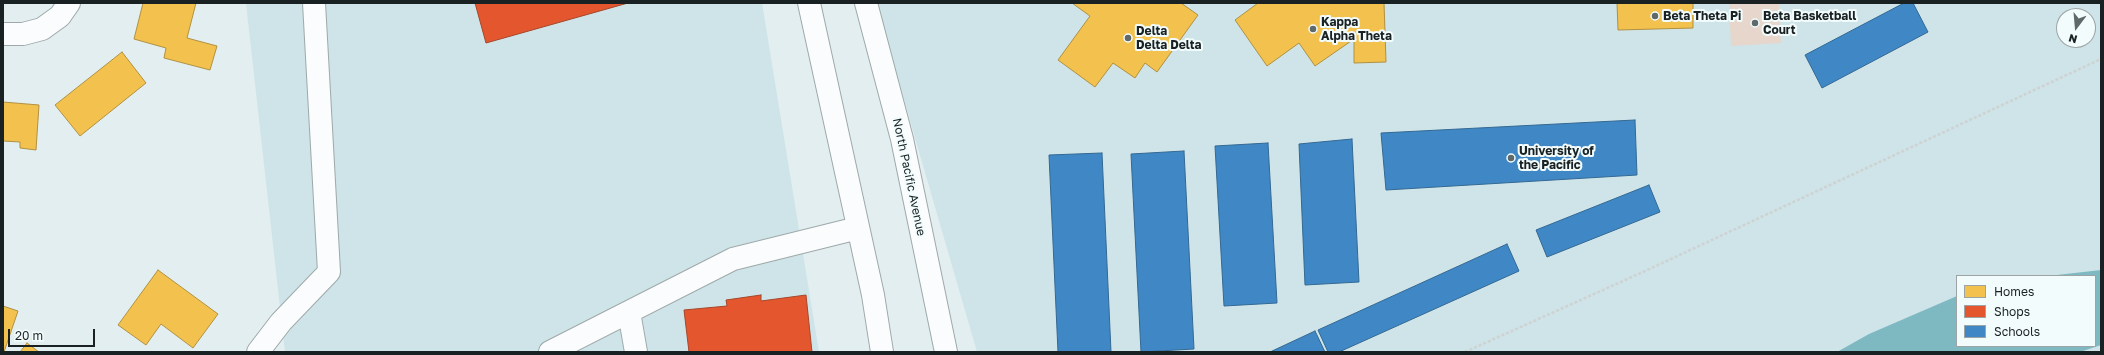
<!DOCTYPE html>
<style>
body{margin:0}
#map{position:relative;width:2104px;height:355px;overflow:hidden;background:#e2eeef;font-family:"Golos Text",sans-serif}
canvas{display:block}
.frame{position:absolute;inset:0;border:4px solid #192123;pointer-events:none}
.legend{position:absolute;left:1956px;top:275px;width:140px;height:72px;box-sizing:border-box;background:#f3fcfd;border:1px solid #9ca4a6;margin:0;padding:5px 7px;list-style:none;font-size:12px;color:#192123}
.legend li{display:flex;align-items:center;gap:8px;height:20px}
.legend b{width:20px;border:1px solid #9ca4a6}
.north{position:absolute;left:2056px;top:8px;width:40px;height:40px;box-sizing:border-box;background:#f3fcfd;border:1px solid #9ca4a6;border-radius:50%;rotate:196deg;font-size:11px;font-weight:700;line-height:16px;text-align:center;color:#192123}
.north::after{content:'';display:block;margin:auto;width:14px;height:18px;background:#5f696a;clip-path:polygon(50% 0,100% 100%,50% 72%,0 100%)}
.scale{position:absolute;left:8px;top:329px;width:87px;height:18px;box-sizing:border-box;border:2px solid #192123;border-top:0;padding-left:5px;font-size:12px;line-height:14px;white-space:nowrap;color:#192123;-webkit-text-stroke:3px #f3fcfd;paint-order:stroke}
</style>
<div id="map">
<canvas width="2104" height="355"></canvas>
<div class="frame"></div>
<ul class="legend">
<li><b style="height:11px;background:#f2c14e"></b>Homes</li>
<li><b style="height:11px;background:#e4572e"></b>Shops</li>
<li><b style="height:11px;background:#3f88c5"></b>Schools</li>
</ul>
<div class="north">N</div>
<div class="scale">20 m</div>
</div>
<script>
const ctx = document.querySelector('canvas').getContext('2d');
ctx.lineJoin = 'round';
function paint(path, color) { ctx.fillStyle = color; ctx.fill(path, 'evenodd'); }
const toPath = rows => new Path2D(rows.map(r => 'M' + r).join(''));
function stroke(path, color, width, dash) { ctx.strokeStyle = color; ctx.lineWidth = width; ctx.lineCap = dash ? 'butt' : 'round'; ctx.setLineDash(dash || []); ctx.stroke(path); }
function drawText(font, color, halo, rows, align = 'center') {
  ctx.font = font + ' "Golos Text",sans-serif'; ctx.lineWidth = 4; ctx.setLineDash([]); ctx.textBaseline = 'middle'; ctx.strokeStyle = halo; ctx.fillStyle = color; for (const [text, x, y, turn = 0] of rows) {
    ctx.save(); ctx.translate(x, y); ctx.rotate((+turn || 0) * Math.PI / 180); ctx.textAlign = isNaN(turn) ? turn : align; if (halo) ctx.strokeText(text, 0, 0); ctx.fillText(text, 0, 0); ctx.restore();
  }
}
paint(toPath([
 [246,3,762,3,819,352,285,352],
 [876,3,2101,3,2101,352,977,352],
 [2064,16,2088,16,2088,40,2064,40],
 [1957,276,2095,276,2095,346,1957,346]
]), '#cee4e8');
paint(toPath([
 [1729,3,1779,3,1781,43,1731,46]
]), '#e6d6cb');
paint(toPath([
 [2101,270,2101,345,2080,352,1837,352,1869,334,1957,296,1957,346,2095,346,2095,276,2048,276]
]), '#7eb9c2');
const homes = toPath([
 [143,3,196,3,187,38,217,46,210,70,164,58,166,48,134,39,143,3],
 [1072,3,1181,3,1198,15,1157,72,1145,63,1135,78,1113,63,1095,87,1058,60,1090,16,1072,3],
 [1258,3,1384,3,1386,62,1354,63,1354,39,1315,66,1299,43,1267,66,1235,20,1258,3],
 [1617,3,1693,3,1693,28,1618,30,1617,3],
 [122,52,146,83,80,136,55,105,122,52],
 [3,102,39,105,36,150,20,148,20,142,3,141,3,102],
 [158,270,218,314,193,348,161,324,146,345,118,325,158,270],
 [3,306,18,311,4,352,3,352,3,306],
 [27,343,39,352,20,352,27,343]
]);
paint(homes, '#f2c14e');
stroke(homes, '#b19141', 1);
const shops = toPath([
 [475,3,628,3,486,43,475,3],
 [761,295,761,301,806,295,812,352,689,352,684,310,727,306,726,300,761,295]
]);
paint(shops, '#e4572e');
stroke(shops, '#a7472b', 1);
const schools = toPath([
 [1904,3,1913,3,1928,32,1822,88,1805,55,1904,3],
 [1635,120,1637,175,1386,190,1381,133,1635,120],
 [1352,139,1359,282,1305,285,1299,144,1352,139],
 [1268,143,1277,303,1224,306,1215,146,1268,143],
 [1184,151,1194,349,1141,352,1131,154,1184,151],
 [1102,153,1111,352,1058,352,1049,155,1102,153],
 [1649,185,1660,212,1547,257,1536,230,1649,185],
 [1507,244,1519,271,1339,352,1328,352,1318,330,1507,244],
 [1315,331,1325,352,1270,352,1315,331]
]);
paint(schools, '#3f88c5');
stroke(schools, '#346994', 1);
const minor = toPath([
 [809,3,873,295,882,352],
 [866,3,902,139,946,352],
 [3,34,23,34,42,29,60,16,69,3],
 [629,312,636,352],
 [258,352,281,322,329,272,314,3],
 [550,352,733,259,858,228]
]);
stroke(minor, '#9fa9aa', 24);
stroke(toPath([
 [1465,352,1643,272,2101,59]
]), '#ced2d3', 2.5, [3, 2]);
stroke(minor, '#fbfcfd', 22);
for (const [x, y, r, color] of [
 [1655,16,4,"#5f696a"],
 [1755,23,4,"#5f696a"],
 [1313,29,4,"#5f696a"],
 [1128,38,4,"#5f696a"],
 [1511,158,4,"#5f696a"]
]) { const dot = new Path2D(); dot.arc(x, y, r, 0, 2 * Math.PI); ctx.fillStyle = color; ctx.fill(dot); stroke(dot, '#f3fcfd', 1.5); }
drawText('bold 12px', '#192123', '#f3fcfd', [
 ["Beta Theta Pi",1663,16],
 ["Beta Basketball",1763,16],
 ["Court",1763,30],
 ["Kappa",1321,22],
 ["Alpha Theta",1321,36],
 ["Delta",1136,31],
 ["Delta Delta",1136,45],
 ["University of",1519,151],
 ["the Pacific",1519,165]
], 'left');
drawText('12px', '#192123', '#f3fcfd', [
 ["North Pacific Avenue",909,177,78]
]);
</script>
